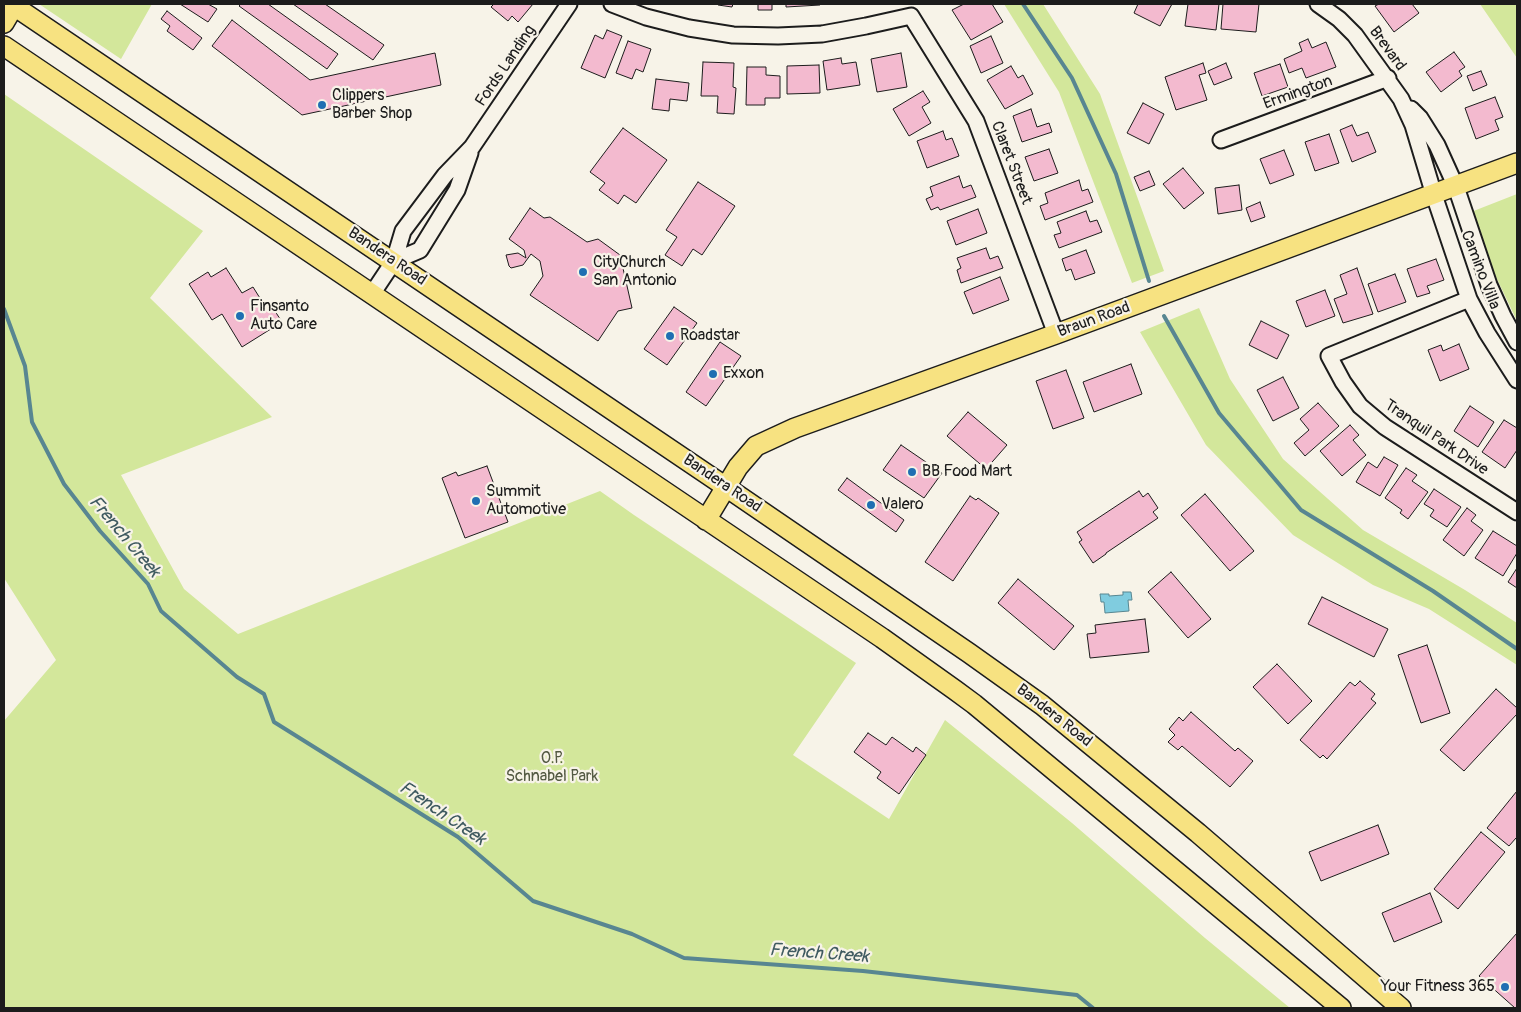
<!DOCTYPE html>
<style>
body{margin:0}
#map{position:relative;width:1521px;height:1012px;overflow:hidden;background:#f7f3e8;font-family:Pangolin,sans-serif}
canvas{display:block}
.frame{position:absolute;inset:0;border:5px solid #1c1c1c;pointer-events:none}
</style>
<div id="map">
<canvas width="1521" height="1012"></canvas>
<div class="frame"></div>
</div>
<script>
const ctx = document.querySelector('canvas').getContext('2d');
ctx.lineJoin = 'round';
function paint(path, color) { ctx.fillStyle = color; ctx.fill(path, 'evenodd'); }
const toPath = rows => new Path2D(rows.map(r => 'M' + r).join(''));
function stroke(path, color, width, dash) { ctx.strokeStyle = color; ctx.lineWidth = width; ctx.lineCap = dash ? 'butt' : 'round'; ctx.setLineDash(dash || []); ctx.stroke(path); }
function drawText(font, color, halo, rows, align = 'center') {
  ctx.font = font + ' Pangolin,sans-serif'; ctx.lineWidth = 4.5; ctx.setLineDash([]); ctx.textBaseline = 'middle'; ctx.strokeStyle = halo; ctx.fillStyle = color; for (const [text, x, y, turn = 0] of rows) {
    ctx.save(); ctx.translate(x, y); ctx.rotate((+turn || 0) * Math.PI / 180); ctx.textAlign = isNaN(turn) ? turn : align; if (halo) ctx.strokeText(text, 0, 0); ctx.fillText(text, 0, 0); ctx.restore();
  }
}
paint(toPath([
 [39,4,152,4,121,59],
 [1004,4,1043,4,1100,94,1164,271,1132,283,1059,92],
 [1480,4,1517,4,1517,58],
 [4,94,203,231,150,298,272,417,121,475,184,589,238,634,600,491,634,515,856,663,793,755,889,819,945,720,1072,823,1205,938,1290,1008,4,1008,4,721,56,660,4,578],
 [1517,194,1517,321,1496,277,1471,212],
 [1199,308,1230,379,1283,459,1363,530,1465,590,1517,623,1517,665,1429,609,1373,585,1293,535,1206,445,1140,332]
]), '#d3e79b');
const water = toPath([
 [1123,592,1131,592,1132,600,1128,600,1129,611,1105,613,1104,602,1101,602,1100,594,1109,594,1109,596,1123,595,1123,592]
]);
paint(water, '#80ccdf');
stroke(water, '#588691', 1);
stroke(toPath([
 [1023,4,1072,78,1116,174,1149,281],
 [4,309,25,366,32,422,64,484,100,531,148,584,161,611,237,677,264,694,274,722,458,837,533,901,632,934,684,958,863,971,1077,995,1093,1008],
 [1164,316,1219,413,1301,510,1433,591,1517,649]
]), '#588691', 4);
const building = toPath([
 [180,4,208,4,217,9,208,22,180,4],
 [241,4,268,4,338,54,327,69,239,6,241,4],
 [293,4,325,4,384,45,373,60,293,4],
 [494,4,533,4,518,22,512,16,508,21,491,7,494,4],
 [718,4,733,4,732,7,718,5,718,4],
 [758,4,772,4,772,10,758,10,758,4],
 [786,4,820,4,820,5,786,7,786,4],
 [964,4,992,4,1003,22,971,40,952,10,964,4],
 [1138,4,1172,4,1160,26,1134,13,1138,4],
 [1188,4,1219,4,1216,30,1185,26,1188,4],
 [1223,4,1259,4,1256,32,1221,29,1223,4],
 [1379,4,1412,4,1419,13,1394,32,1375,6,1379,4],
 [167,11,202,38,193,50,167,31,170,26,161,19,167,11],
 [232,20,310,80,435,53,441,85,302,115,212,46,232,20],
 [607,30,622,36,605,78,581,68,595,35,603,39,607,30],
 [991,36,1003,63,981,73,970,46,991,36],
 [1308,39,1312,48,1326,42,1336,67,1306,78,1302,68,1289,73,1284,59,1302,51,1299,43,1308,39],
 [628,41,651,49,643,72,636,69,632,79,616,73,628,41],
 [1454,52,1465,67,1459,71,1462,76,1441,92,1426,72,1454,52],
 [901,53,907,87,877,92,871,59,901,53],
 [841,58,842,64,856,62,860,85,827,90,823,61,841,58],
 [703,62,734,63,733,87,736,88,734,114,717,113,718,96,701,96,703,62],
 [1203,63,1206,73,1199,75,1207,100,1176,110,1165,77,1203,63],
 [1226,63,1232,78,1214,85,1208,71,1226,63],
 [1280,64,1288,87,1262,96,1254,73,1280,64],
 [819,65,820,93,787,94,787,66,819,65],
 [1011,66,1018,78,1023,75,1033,94,1005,109,987,80,1011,66],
 [747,67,766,67,766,75,780,76,780,98,765,98,765,105,746,105,747,67],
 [1481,71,1487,85,1473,91,1467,76,1481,71],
 [656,79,689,83,687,101,670,99,669,111,652,109,656,79],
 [923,91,930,102,922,107,931,123,909,136,893,109,923,91],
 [1495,97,1503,117,1495,120,1499,130,1476,139,1465,108,1495,97],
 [1143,103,1164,114,1149,144,1127,133,1143,103],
 [1031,109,1037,127,1049,123,1052,132,1022,142,1013,116,1031,109],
 [1352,125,1357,136,1368,132,1376,152,1352,162,1340,130,1352,125],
 [623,128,667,160,636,203,624,195,618,204,599,190,605,183,590,172,623,128],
 [943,131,946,140,952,138,959,156,927,168,917,141,943,131],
 [1329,134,1339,163,1315,171,1305,142,1329,134],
 [1049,149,1058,173,1034,181,1025,157,1049,149],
 [1284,150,1294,175,1270,184,1260,159,1284,150],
 [1183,168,1204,193,1184,209,1163,184,1183,168],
 [1149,171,1155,185,1140,191,1134,177,1149,171],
 [959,176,963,188,971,185,976,197,940,210,938,207,931,210,926,199,933,196,930,187,959,176],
 [1079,180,1082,191,1088,189,1093,202,1045,220,1040,206,1048,203,1045,193,1079,180],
 [698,182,735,206,702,255,693,249,682,266,665,255,677,237,666,230,698,182],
 [1239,185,1242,210,1218,214,1215,188,1239,185],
 [1260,202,1265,217,1251,222,1246,208,1260,202],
 [530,208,544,218,550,217,587,242,598,239,620,255,632,308,618,311,598,341,530,295,543,276,540,261,531,254,523,265,511,268,509,266,506,255,518,253,526,258,524,250,509,239,530,208],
 [978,209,987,233,956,245,947,221,978,209],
 [1086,211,1090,222,1097,220,1102,232,1059,248,1054,235,1061,233,1057,222,1086,211],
 [986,248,990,259,998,256,1003,268,961,283,957,270,961,268,957,258,986,248],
 [1086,250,1095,273,1075,280,1071,269,1066,271,1062,259,1086,250],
 [1436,259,1444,280,1427,286,1430,293,1417,297,1407,269,1436,259],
 [226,268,242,293,253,287,268,311,273,308,282,322,242,347,222,314,212,320,189,284,208,272,211,277,226,268],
 [1357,268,1373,314,1343,323,1334,299,1347,294,1340,275,1357,268],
 [1395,274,1406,302,1378,312,1368,284,1395,274],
 [1000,277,1009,300,973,314,964,292,1000,277],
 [1325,290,1335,316,1306,327,1296,301,1325,290],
 [674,307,697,323,667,365,644,349,674,307],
 [1261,321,1289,335,1277,359,1249,345,1261,321],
 [720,342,741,356,706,406,686,392,720,342],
 [1459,344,1469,369,1440,381,1428,350,1441,345,1443,351,1459,344],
 [1131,364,1142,394,1094,412,1083,382,1131,364],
 [1066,370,1084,418,1053,429,1036,381,1066,370],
 [1283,377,1299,408,1273,421,1257,390,1283,377],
 [1318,403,1339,426,1305,456,1294,443,1309,430,1300,419,1318,403],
 [1470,406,1494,422,1478,447,1454,431,1470,406],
 [968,412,1007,445,986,469,947,436,968,412],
 [1504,420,1517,428,1517,450,1505,468,1482,452,1504,420],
 [1350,425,1359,435,1353,440,1366,455,1342,476,1320,451,1350,425],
 [901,445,942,473,924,498,883,470,901,445],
 [1384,457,1398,465,1380,496,1356,482,1368,462,1377,468,1384,457],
 [487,466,508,522,465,538,442,478,456,472,458,476,487,466],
 [1406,468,1417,475,1412,481,1428,492,1408,519,1400,513,1402,510,1385,498,1406,468],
 [847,478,904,520,896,532,838,490,847,478],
 [1434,489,1461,507,1447,527,1430,516,1434,510,1424,504,1434,489],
 [1139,491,1143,497,1148,493,1158,508,1153,512,1158,518,1106,553,1106,554,1093,563,1079,542,1082,540,1077,532,1139,491],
 [1205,494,1254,551,1230,571,1181,515,1205,494],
 [970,496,976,500,978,498,999,513,953,581,925,562,970,496],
 [1467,508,1476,515,1471,521,1483,530,1464,556,1443,540,1467,508],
 [1493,531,1517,546,1517,553,1503,576,1475,558,1493,531],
 [1517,568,1517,588,1508,582,1517,568],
 [1171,572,1211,619,1188,638,1148,592,1171,572],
 [1018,579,1074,626,1054,650,998,603,1018,579],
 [1322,597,1388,629,1374,657,1308,624,1322,597],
 [1145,619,1149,652,1090,658,1087,634,1096,633,1095,625,1145,619],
 [1427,645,1450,713,1421,723,1398,655,1427,645],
 [1277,664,1312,701,1288,724,1253,687,1277,664],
 [1360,681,1375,694,1371,699,1376,703,1327,759,1323,755,1320,758,1300,740,1350,682,1355,686,1360,681],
 [1496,689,1517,708,1517,714,1464,771,1440,750,1496,689],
 [1191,712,1235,751,1238,748,1253,761,1230,787,1182,746,1178,750,1168,742,1175,735,1169,729,1179,717,1183,721,1191,712],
 [868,733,886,745,892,737,913,752,916,747,926,755,899,794,877,778,881,772,854,752,868,733],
 [1517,791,1517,840,1516,838,1509,846,1487,828,1517,791],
 [1378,825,1389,854,1321,881,1309,852,1378,825],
 [1481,832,1505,852,1458,909,1434,889,1481,832],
 [1430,893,1442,922,1394,942,1382,913,1430,893],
 [1517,933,1517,1008,1515,1008,1479,976,1517,933]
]);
paint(building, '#f3bacf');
stroke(building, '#1c1c1c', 1);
const minor = toPath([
 [612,4,646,17,689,28,733,35,778,36,822,34,866,26,911,16,976,121,1056,334],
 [1318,4,1339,19,1355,35,1401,99,1413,125,1434,195,1469,299,1487,333,1517,380],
 [1411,109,1420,118,1437,145,1456,187,1489,285,1503,316,1517,342],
 [1221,140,1388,78],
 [394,261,420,250,457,190,470,153],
 [372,294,394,261,403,231,445,175,472,147,569,4],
 [1469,299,1329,356,1343,382,1360,406,1385,427,1517,512]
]);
const major = toPath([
 [11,4,726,487,969,653,1042,705,1198,833,1401,1008],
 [4,23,14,6],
 [4,46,882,638,955,690,974,704,1341,1008],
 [706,520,738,467,756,446,795,428,1056,334,1517,163]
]);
stroke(minor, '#1c1c1c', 19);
stroke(major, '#1c1c1c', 22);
stroke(minor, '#f7f3e8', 15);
stroke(major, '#f7e281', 19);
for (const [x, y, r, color] of [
 [322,105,5,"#1f6fb2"],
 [583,272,5,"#1f6fb2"],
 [240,316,5,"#1f6fb2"],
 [670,336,5,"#1f6fb2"],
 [713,374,5,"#1f6fb2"],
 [912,472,5,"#1f6fb2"],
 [476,501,5,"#1f6fb2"],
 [871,505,5,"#1f6fb2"],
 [1505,987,5,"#1f6fb2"]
]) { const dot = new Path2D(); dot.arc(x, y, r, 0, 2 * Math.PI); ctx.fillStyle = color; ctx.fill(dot); stroke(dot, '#f7f3e8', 2); }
drawText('16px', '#1c1c1c', '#f7f3e8', [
 ["Brevard",1387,49,54],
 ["Fords Landing",506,66,-56],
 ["Ermington",1298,93,-20],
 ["Claret Street",1011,163,69],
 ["Bandera Road",387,257,34],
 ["Camino Villa",1480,270,69],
 ["Braun Road",1094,320,-20],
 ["Tranquil Park Drive",1436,438,34],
 ["Bandera Road",722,484,34],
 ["Bandera Road",1054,716,38]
]);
drawText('16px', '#1c1c1c', '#f7f3e8', [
 ["Clippers",332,96],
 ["Barber Shop",332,114],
 ["CityChurch",593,263],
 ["San Antonio",593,281],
 ["Finsanto",250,307],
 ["Auto Care",250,325],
 ["Roadstar",680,336],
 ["Exxon",723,374],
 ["BB Food Mart",922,472],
 ["Summit",486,492],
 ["Automotive",486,510],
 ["Valero",881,505],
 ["Your Fitness 365",1495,987,"right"]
], 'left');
drawText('16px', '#535942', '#f7f3e8', [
 ["O.P.",552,759],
 ["Schnabel Park",552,777]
]);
drawText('italic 18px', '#3f5a60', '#f7f3e8', [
 ["French Creek",124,537,50],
 ["French Creek",442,814,34],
 ["French Creek",819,954,4]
]);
</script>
